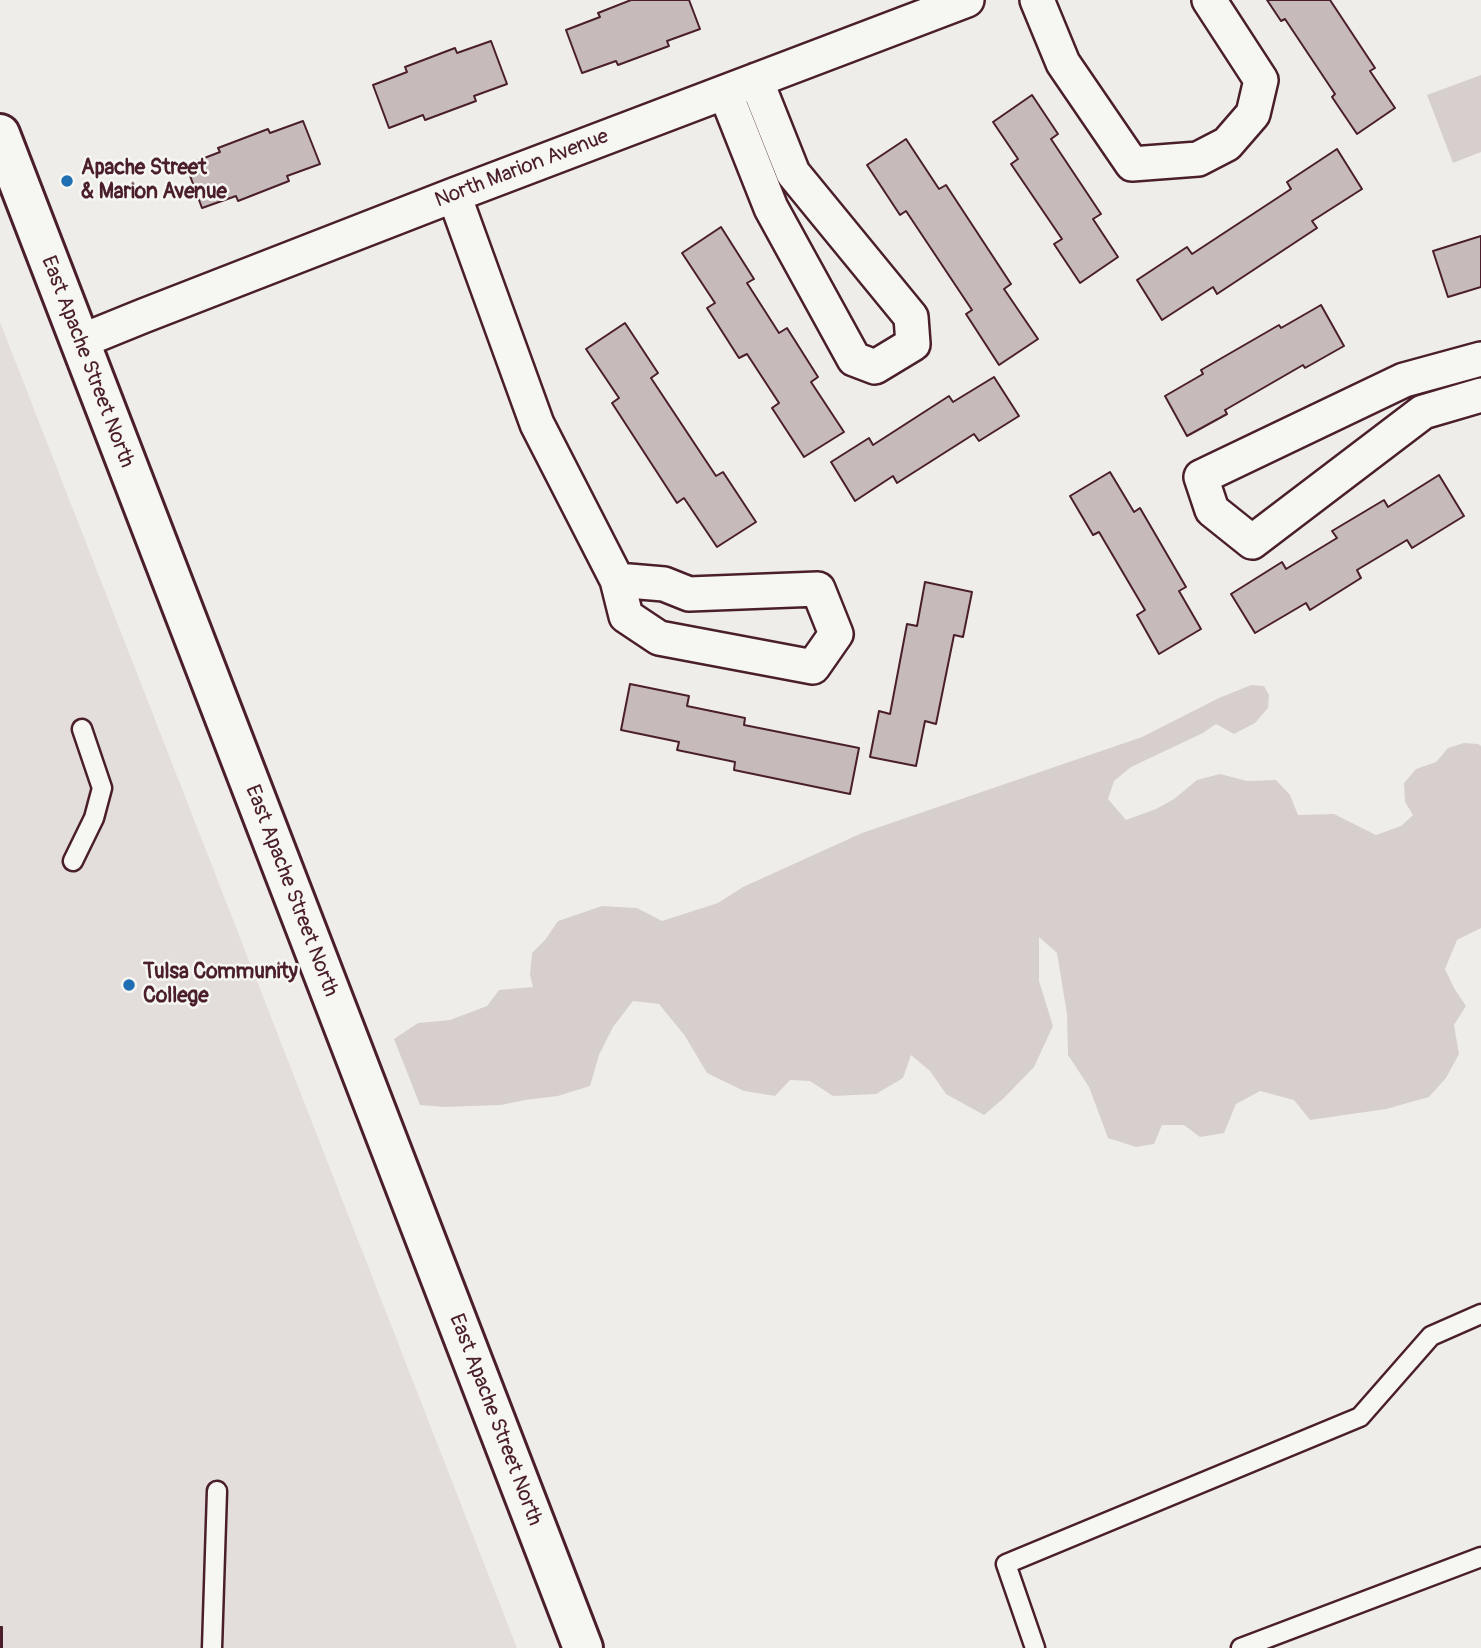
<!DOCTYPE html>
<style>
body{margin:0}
canvas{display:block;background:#efedea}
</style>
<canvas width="1481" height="1648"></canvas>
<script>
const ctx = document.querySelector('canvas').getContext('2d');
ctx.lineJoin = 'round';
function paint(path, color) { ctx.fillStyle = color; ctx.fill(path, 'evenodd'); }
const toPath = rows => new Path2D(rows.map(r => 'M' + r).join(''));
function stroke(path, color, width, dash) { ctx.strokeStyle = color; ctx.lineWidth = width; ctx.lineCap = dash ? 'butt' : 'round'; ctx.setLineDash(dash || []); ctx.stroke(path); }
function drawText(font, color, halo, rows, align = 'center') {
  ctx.font = font + ' Pangolin,sans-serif'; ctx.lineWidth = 5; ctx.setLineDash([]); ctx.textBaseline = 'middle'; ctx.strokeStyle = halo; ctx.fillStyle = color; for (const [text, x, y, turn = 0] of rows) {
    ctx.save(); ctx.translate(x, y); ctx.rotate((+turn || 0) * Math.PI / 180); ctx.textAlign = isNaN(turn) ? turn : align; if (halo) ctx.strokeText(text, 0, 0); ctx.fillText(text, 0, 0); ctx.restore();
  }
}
paint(toPath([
 [0,322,517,1648,0,1648]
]), '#e3dedc');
paint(toPath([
 [1481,75,1481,152,1453,163,1427,95],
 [1251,685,1264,686,1269,695,1268,708,1255,723,1234,734,1216,724,1203,733,1131,767,1114,781,1108,799,1126,820,1156,809,1174,799,1197,780,1220,774,1247,781,1276,780,1290,795,1298,815,1334,814,1376,835,1401,826,1413,815,1405,802,1404,783,1416,769,1436,762,1448,748,1464,743,1478,744,1481,746,1481,928,1457,940,1445,969,1454,988,1466,1006,1454,1025,1459,1054,1446,1078,1429,1097,1386,1109,1310,1120,1294,1100,1260,1091,1236,1104,1224,1133,1200,1137,1184,1125,1162,1125,1154,1144,1136,1147,1108,1138,1089,1087,1068,1055,1067,1014,1057,953,1039,937,1039,981,1053,1026,1034,1067,1004,1098,984,1115,946,1094,930,1071,911,1055,903,1078,876,1094,833,1096,810,1081,790,1080,775,1096,744,1091,707,1073,685,1036,659,1004,633,1001,613,1027,599,1055,590,1086,558,1096,525,1100,501,1105,444,1107,420,1105,394,1039,418,1023,450,1020,487,1006,499,990,533,987,530,975,532,953,545,940,558,921,602,906,637,908,662,921,718,903,743,887,862,833,1142,737,1219,698]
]), '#d7cfce');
const building = toPath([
 [631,0,689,0,700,29,667,41,669,46,618,65,616,61,582,73,566,30,600,17,598,13,631,0],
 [1267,0,1330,0,1375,68,1370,71,1395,108,1357,134,1332,97,1335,94,1285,19,1281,21,1267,0],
 [491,41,507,84,474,96,476,101,425,120,423,115,389,128,373,85,407,72,405,67,455,48,457,53,491,41],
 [1032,95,1058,134,1051,139,1101,214,1093,219,1118,257,1080,283,1054,244,1062,239,1011,164,1018,159,993,122,1032,95],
 [303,121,320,164,287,176,289,181,238,201,236,196,202,208,186,165,220,152,218,148,268,129,270,133,303,121],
 [906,139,939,189,946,185,1011,284,1004,289,1038,339,999,365,966,314,972,310,906,211,900,215,867,165,906,139],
 [1337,149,1362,189,1312,221,1317,228,1217,294,1213,287,1162,320,1137,280,1187,247,1192,254,1291,189,1287,182,1337,149],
 [721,227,754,279,747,283,779,333,787,328,818,377,811,382,844,432,804,457,772,408,779,403,747,354,739,358,707,308,715,303,682,253,721,227],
 [1481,236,1481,287,1448,297,1433,251,1481,236],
 [1321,305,1344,346,1305,368,1303,365,1225,410,1227,414,1187,436,1165,396,1203,374,1201,370,1279,325,1281,328,1321,305],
 [625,323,658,373,651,378,716,476,723,472,756,522,717,547,684,498,677,503,612,403,619,398,586,349,625,323],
 [994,377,1019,416,979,441,974,434,897,483,893,476,855,501,831,462,869,438,873,445,949,396,953,402,994,377],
 [1110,472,1134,512,1140,508,1186,587,1179,591,1201,629,1159,654,1137,615,1145,610,1099,532,1093,535,1070,496,1110,472],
 [1439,475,1464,516,1412,548,1407,540,1357,570,1361,578,1310,610,1306,603,1255,633,1231,594,1282,562,1286,569,1337,538,1332,531,1384,500,1388,507,1439,475],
 [925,582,972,592,963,637,954,635,936,724,925,721,916,766,870,757,879,711,890,714,907,624,917,626,925,582],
 [630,684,689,696,687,706,745,718,744,725,859,748,850,794,734,770,735,762,677,750,679,742,621,730,630,684],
 [0,1627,2,1627,2,1648,0,1648,0,1627]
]);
paint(building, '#c6babb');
stroke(building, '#4a1f2b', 2);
const lane = toPath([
 [73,861,94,818,102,788,82,729],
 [212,1648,217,1491],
 [1035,1648,1006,1564,1360,1417,1431,1336,1481,1314],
 [1241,1648,1481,1557]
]);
const street = toPath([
 [1037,0,1063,63,1132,164,1198,159,1227,144,1253,114,1261,80,1209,0],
 [725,92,771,208,854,359,875,367,913,344,911,317,793,173,756,80],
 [454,195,537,424,617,580,626,616,659,638,813,667,836,634,818,589,689,594,664,584,617,580],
 [79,342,143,316,454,195,967,0],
 [1481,359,1404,380,1201,477,1212,510,1252,542,1423,412,1481,395]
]);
const secondary = toPath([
 [0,134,583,1648]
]);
stroke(lane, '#4a1f2b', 23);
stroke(street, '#4a1f2b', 38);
stroke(secondary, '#4a1f2b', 44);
stroke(lane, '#f6f6f2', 18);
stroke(street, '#f6f6f2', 33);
stroke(secondary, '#f6f6f2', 38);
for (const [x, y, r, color] of [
 [67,181,7,"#1f6fb2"],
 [129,985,7,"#1f6fb2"]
]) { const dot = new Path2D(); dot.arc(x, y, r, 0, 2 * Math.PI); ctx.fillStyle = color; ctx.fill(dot); stroke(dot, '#f6f6f2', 2.5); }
drawText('bold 21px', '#4a1f2b', '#f6f6f2', [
 ["Apache Street",81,169],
 ["& Marion Avenue",81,193],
 ["Tulsa Community",143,973],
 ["College",143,997]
], 'left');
drawText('21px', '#4a1f2b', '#f6f6f2', [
 ["North Marion Avenue",522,169,-21],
 ["East Apache Street North",87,362,69],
 ["East Apache Street North",291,891,69],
 ["East Apache Street North",495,1420,69]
]);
</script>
